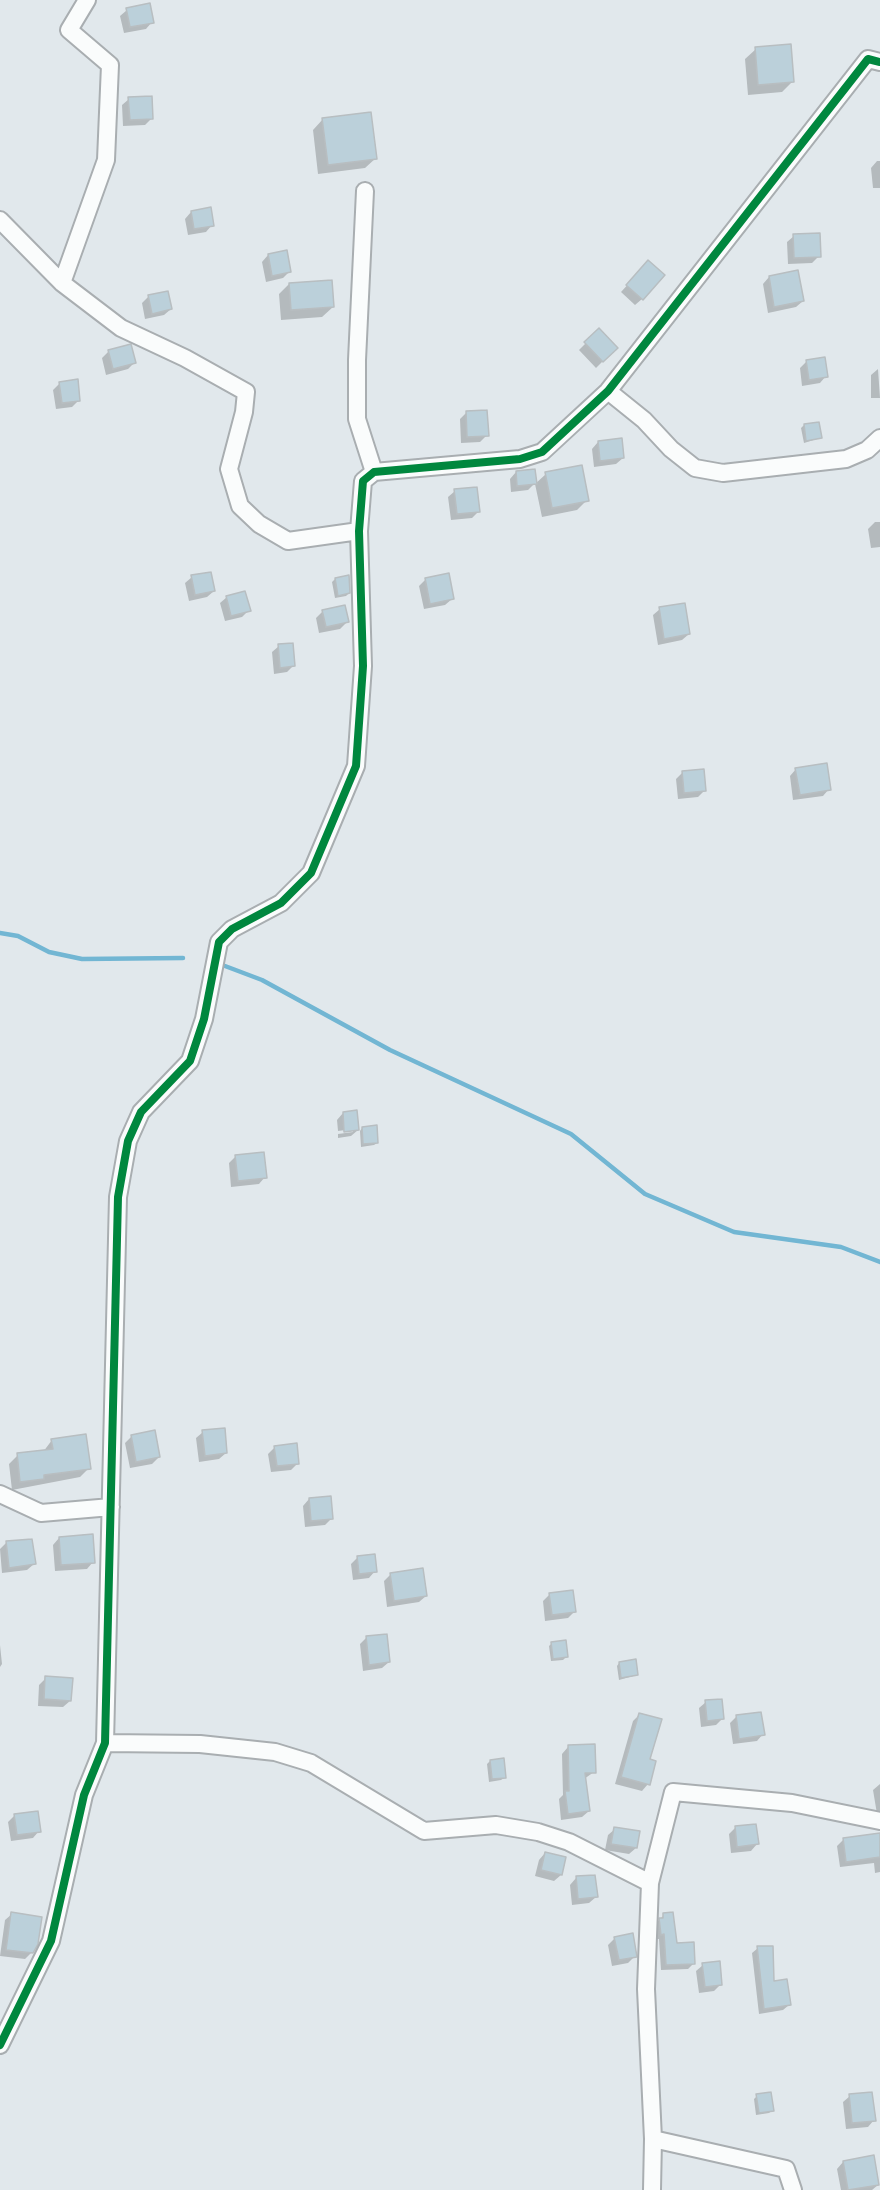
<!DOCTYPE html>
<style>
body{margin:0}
canvas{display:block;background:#e1e8ec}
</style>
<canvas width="880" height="2190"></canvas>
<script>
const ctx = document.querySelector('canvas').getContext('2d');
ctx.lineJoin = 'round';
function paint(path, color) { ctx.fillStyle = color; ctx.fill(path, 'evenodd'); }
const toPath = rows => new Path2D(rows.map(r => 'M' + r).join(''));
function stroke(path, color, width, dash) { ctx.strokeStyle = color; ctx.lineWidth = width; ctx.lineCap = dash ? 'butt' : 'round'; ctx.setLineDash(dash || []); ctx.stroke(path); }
paint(toPath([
 [127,10,152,22,146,29,124,33,120,16],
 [756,49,793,81,782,92,748,95,745,59],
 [129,99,152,118,145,125,123,126,122,105],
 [323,119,376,158,365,168,318,174,313,130],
 [877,161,880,161,880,188,873,188,871,168],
 [191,212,212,225,206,232,188,235,185,219],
 [794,236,819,256,812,263,788,264,787,242],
 [268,255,289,272,283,278,266,282,262,262],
 [642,269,642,299,635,305,621,292],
 [769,277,803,301,796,307,768,313,763,284],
 [289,284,333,307,322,317,281,320,279,294],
 [167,292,171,309,164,315,145,319,142,303,148,297],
 [599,330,616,348,596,368,579,350],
 [108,352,134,363,128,369,106,375,102,358],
 [824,359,826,376,820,383,802,386,800,368,806,362],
 [878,369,880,398,871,398,871,375],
 [60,383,79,400,72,407,56,409,53,390],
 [467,412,487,435,480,442,461,443,460,419],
 [804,425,820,438,804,443,801,428],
 [598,442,623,458,616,464,594,467,592,449],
 [516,472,535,483,528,490,511,492,510,479],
 [546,474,587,500,577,510,542,517,535,484],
 [455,491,478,512,472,518,451,520,448,497],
 [875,522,880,522,880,547,871,548,868,529],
 [192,577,214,591,207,597,189,601,185,583],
 [335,579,349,593,346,596,335,598,332,582],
 [426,579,452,599,445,605,424,609,419,586],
 [227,597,249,610,242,617,225,621,220,603],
 [660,609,689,634,682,640,658,645,653,615],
 [323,611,347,622,340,629,319,633,316,618],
 [279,646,293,666,287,672,274,674,272,652],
 [796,769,829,789,823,796,793,800,790,776],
 [683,772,704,791,698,797,678,799,676,779],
 [343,1113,358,1130,351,1136,338,1138,338,1134,353,1132,353,1129,338,1131,337,1120],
 [362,1128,377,1143,374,1145,361,1147,360,1131],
 [236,1156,265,1177,259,1184,231,1187,229,1163],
 [203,1432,226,1453,219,1459,199,1462,196,1438],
 [131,1437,159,1457,152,1464,130,1468,125,1443],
 [52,1440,89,1468,80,1477,12,1490,9,1464,18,1455,43,1452],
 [275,1447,298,1463,291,1470,271,1472,268,1454],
 [309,1499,332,1518,325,1525,305,1527,303,1506],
 [59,1538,93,1562,87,1569,55,1571,53,1545],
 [6,1543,34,1564,27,1570,2,1573,0,1549],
 [358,1557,375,1571,369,1578,353,1580,351,1564],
 [391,1574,426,1596,419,1602,387,1607,384,1581],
 [550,1594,574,1612,568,1618,545,1621,543,1601],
 [366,1638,389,1662,382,1668,363,1671,360,1644],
 [552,1643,566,1657,563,1660,551,1661,549,1646],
 [0,1645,2,1664,0,1667],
 [619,1663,637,1675,619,1680,617,1666],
 [46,1678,70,1701,63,1707,38,1706,39,1685],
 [706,1702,722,1719,716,1725,701,1727,699,1708],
 [640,1714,648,1760,648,1784,642,1791,615,1784,633,1721],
 [736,1717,763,1734,757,1741,733,1744,730,1723],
 [568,1747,594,1772,584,1779,589,1811,582,1817,561,1820,559,1799,563,1795,562,1754],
 [490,1761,504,1778,501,1780,489,1782,487,1764],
 [880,1784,880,1814,877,1814,873,1790],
 [15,1815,39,1831,33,1838,11,1841,8,1822],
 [735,1828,757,1844,751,1851,731,1853,729,1834],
 [615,1829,636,1848,629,1854,605,1850,608,1835],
 [880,1838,880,1872,875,1873,874,1863,840,1867,837,1846,844,1839],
 [545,1853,561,1875,554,1881,535,1876,539,1860],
 [576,1878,596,1897,589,1903,572,1905,570,1885],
 [12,1914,32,1952,25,1959,0,1956,5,1920],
 [664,1915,676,1945,694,1963,688,1969,661,1970,659,1939,656,1939,654,1925],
 [615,1938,635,1956,628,1963,612,1966,608,1945],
 [758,1948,772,1983,789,2005,783,2010,759,2014,752,1953],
 [703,1965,721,1984,714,1991,699,1993,696,1971],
 [757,2096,772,2110,769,2113,756,2115,754,2099],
 [850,2096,874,2120,868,2127,846,2129,843,2102],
 [843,2162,878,2185,872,2190,841,2190,837,2169]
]), '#0003');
stroke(toPath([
 [0,933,18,936,49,952,82,959,183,958],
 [225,966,262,980,390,1050,571,1134,645,1194,734,1232,841,1247,880,1262]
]), '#72b6d3', 4.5);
const building = toPath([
 [150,3,154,23,130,27,126,8,150,3],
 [791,44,794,82,758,85,755,47,791,44],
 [152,96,153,119,130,120,128,97,152,96],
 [371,112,377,159,328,165,322,118,371,112],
 [211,207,214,226,194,229,191,211,211,207],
 [820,233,821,257,794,258,793,234,820,233],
 [287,250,291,272,272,276,268,254,287,250],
 [648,260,665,275,643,300,626,285,648,260],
 [798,270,804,301,774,307,769,276,798,270],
 [332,280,334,307,291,310,289,283,332,280],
 [168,291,172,309,152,314,148,295,168,291],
 [599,328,618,348,603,362,584,342,599,328],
 [131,344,136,363,113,369,108,350,131,344],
 [825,357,828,377,809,380,806,360,825,357],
 [78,379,80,401,62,403,59,382,78,379],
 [487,410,489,436,467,437,466,411,487,410],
 [819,422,822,438,806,441,804,424,819,422],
 [622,438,624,458,600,461,598,441,622,438],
 [582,465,589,501,552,508,545,472,582,465],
 [535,469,537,484,517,486,516,471,535,469],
 [477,487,480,512,457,514,454,489,477,487],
 [211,572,215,591,195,595,191,575,211,572],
 [449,573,454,599,430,604,425,578,449,573],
 [349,575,350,593,338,596,335,578,349,575],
 [245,591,251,611,231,616,226,596,245,591],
 [685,603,690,634,664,639,659,607,685,603],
 [345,605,349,622,326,627,322,610,345,605],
 [293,643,295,666,280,668,278,644,293,643],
 [827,763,831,790,800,795,795,768,827,763],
 [704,769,706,791,684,793,682,771,704,769],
 [357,1110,359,1130,344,1132,343,1112,357,1110],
 [377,1125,378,1143,363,1144,362,1127,377,1125],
 [264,1152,267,1178,238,1181,235,1155,264,1152],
 [225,1428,227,1453,205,1456,202,1430,225,1428],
 [155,1430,160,1457,136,1462,131,1435,155,1430],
 [86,1434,91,1469,44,1475,44,1479,20,1482,17,1453,53,1449,51,1439,86,1434],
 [297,1443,299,1464,277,1466,274,1446,297,1443],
 [331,1496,333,1519,311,1521,309,1498,331,1496],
 [93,1534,95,1563,61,1565,59,1537,93,1534],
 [32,1539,36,1564,9,1568,6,1541,32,1539],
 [375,1554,377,1572,359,1574,357,1556,375,1554],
 [423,1568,427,1596,394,1601,390,1573,423,1568],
 [573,1590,576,1612,552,1615,549,1593,573,1590],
 [387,1634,390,1662,369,1665,366,1636,387,1634],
 [566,1640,568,1657,553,1659,551,1642,566,1640],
 [636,1659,638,1675,621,1678,619,1662,636,1659],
 [45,1676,73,1678,71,1701,44,1699,45,1676],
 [722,1699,724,1719,707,1721,705,1700,722,1699],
 [761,1712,765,1735,739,1739,736,1715,761,1712],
 [639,1713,662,1719,650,1759,656,1761,650,1785,621,1777,639,1713],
 [595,1744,596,1773,585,1773,590,1811,568,1814,565,1791,569,1791,568,1745,595,1744],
 [504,1758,506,1778,492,1779,490,1760,504,1758],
 [38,1811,41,1832,17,1835,14,1814,38,1811],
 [756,1824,759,1844,737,1847,735,1826,756,1824],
 [614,1827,640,1831,637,1848,611,1844,614,1827],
 [880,1833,880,1857,846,1862,843,1838,880,1833],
 [545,1852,566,1857,562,1875,541,1870,545,1852],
 [595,1875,598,1897,578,1899,576,1876,595,1875],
 [11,1912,42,1917,38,1944,33,1953,6,1950,11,1912],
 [673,1912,677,1943,694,1942,695,1964,666,1965,664,1934,661,1935,659,1918,663,1918,663,1913,673,1912],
 [633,1933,637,1957,619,1960,614,1937,633,1933],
 [757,1946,773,1946,774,1981,787,1979,791,2005,764,2009,757,1946],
 [720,1961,722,1985,705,1987,702,1963,720,1961],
 [771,2092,774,2111,759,2113,756,2094,771,2092],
 [872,2092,876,2121,852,2123,849,2094,872,2092],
 [874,2155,879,2185,848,2190,843,2161,874,2155]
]);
paint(building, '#bbd0da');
stroke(building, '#b8bec1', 1.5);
const minor = toPath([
 [365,191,357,360,357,419,374,472],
 [0,220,62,283,121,328,185,358,246,392,244,412,229,469,240,506,259,524,288,541,359,531],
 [62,283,106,160,110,65,69,30,87,0],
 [608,391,644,420,671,449,695,468,723,473,846,459,867,450,880,438],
 [0,1494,41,1513,111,1507],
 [105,1743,200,1744,275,1752,311,1763,424,1831,496,1825,538,1832,569,1842,650,1883],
 [0,2045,51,1941,84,1795,105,1743,118,1197,128,1141,141,1112,190,1061,204,1019,219,942,232,929,281,903,311,873,356,766,363,666,359,531,363,481,374,472,520,459,542,452,608,391,868,59,880,62],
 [653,2139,786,2169,793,2190],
 [652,2190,653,2139,646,1989,650,1883,673,1792,792,1803,880,1821]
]);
stroke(minor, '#a9aeb1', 20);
stroke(minor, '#fafcfc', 16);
stroke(toPath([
 [0,2045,51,1941,84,1795,105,1743,118,1197,128,1141,141,1112,190,1061,204,1019,219,942,232,929,281,903,311,873,356,766,363,666,359,531,363,481,374,472,520,459,542,452,608,391,868,59,880,62]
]), '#00873e', 8);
</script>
